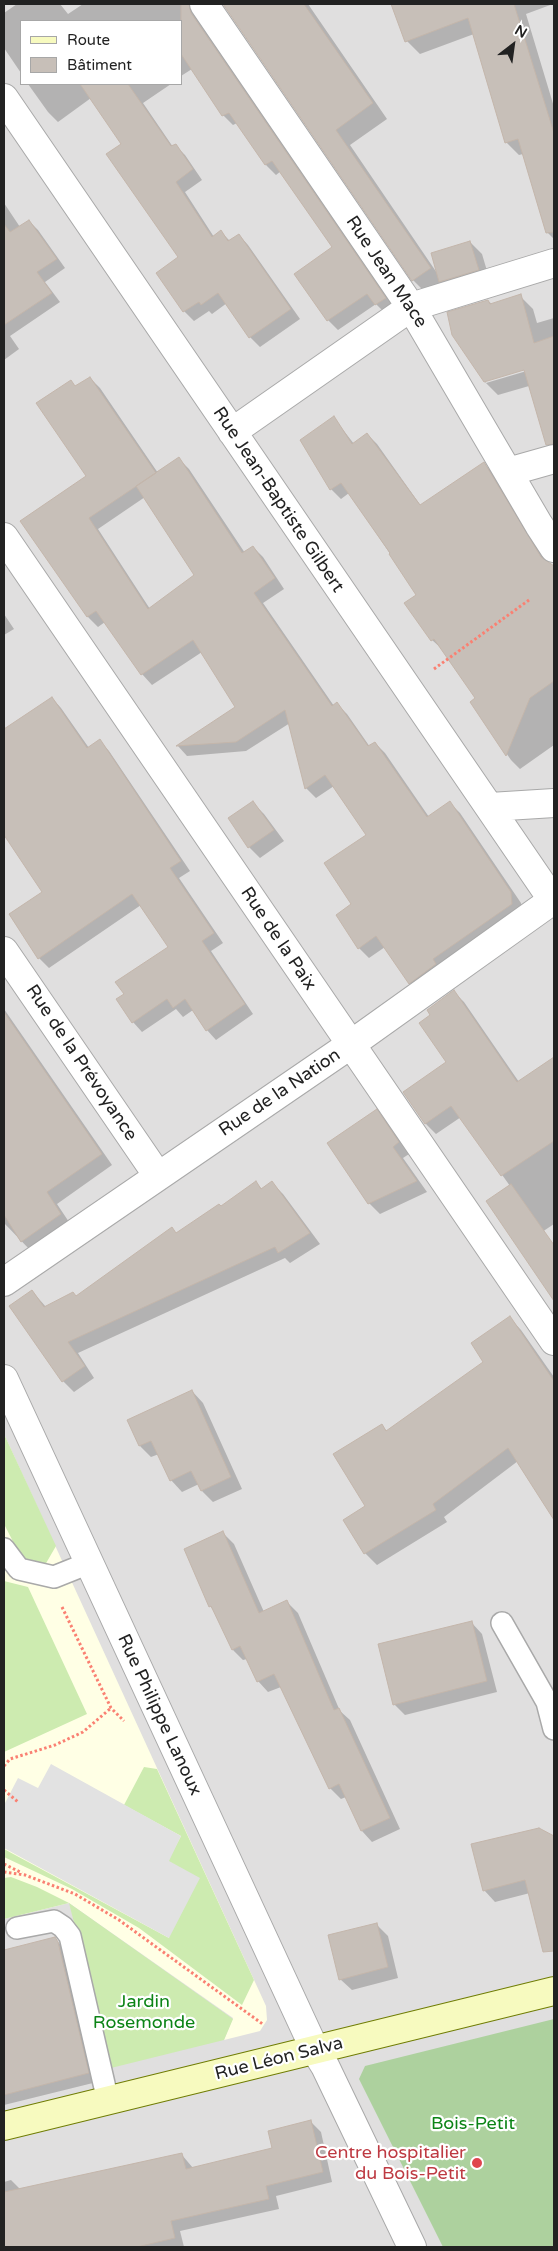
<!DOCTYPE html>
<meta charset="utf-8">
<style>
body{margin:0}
#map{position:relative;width:558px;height:2251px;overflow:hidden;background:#f2efe9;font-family:"Varela Round",sans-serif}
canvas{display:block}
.frame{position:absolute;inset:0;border:5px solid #222;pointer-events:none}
.legend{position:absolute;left:20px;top:20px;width:162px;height:65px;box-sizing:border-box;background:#fff;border:1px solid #a7a7a7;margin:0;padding:6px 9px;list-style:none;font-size:15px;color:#222}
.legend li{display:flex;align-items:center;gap:10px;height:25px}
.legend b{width:25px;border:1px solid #a7a7a7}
.north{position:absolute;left:488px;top:20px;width:50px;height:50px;-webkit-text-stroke:4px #fff;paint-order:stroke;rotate:30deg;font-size:14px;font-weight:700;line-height:20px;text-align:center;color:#222}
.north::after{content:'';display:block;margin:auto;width:18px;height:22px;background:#222;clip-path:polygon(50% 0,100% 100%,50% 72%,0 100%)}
</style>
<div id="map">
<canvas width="558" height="2251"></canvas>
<div class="frame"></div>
<ul class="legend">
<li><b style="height:6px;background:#f7fabf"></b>Route</li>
<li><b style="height:14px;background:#c7bfb8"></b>Bâtiment</li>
</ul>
<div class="north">N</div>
</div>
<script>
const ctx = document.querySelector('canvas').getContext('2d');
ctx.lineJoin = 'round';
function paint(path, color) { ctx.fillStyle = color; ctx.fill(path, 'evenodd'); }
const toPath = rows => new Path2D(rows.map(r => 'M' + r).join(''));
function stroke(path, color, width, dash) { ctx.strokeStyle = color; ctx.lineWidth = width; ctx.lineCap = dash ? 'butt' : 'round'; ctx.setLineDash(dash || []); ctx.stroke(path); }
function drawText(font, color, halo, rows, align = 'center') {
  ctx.font = font + ' "Varela Round",sans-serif'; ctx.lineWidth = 4.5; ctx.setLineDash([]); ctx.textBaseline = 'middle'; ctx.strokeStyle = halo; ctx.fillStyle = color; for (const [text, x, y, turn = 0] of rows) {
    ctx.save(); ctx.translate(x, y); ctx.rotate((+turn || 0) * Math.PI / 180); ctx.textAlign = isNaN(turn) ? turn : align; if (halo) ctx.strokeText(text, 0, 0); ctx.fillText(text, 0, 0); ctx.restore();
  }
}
paint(toPath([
 [4,4,554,4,554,2247,4,2247],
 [21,21,181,21,181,84,21,84]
]), '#e0dfdf');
paint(toPath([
 [4,1434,266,2006,267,2020,260,2031,224,2040,233,2018,69,1903,4,1919]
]), '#ffffe5');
paint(toPath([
 [4,1434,56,1546,45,1565,21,1557,4,1524],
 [4,1581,28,1587,87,1714,4,1752],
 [144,1767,157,1769,254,1980,242,2005,139,1928,72,1889,4,1857,4,1849,169,1938,168,1861,181,1836,124,1805],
 [11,1877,37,1887,69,1903,233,2019,224,2040,111,2068,69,1903,4,1919,4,1878]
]), '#cdebb0');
paint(toPath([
 [554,2019,554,2247,443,2247,359,2079,365,2066]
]), '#add19e');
paint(toPath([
 [51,1764,181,1836,169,1861,200,1878,169,1938,4,1848,4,1805,18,1778,38,1788]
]), '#e2e2e2');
paint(toPath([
 [17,4,60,4,68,14,83,4,194,4,201,24,395,308,386,314,376,304,338,330,328,320,296,274,334,247,281,171,276,175,266,165,237,123,233,125,223,115,192,69,181,76,181,21,21,21,21,73,4,48,4,13],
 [224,4,308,4,387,119,350,145,437,273,470,242,482,254,490,281,428,295,413,280],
 [392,4,553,4,526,14,554,107,554,239,547,232,523,154,519,155,506,142,474,34,420,54,407,41],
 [28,84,171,84,143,103,173,147,175,145,185,155,202,180,185,192,214,237,221,232,230,241,239,235,248,245,300,319,260,347,250,337,227,303,212,314,209,311,194,321,184,311,158,273,180,257,122,144,91,98,58,122,48,112],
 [4,203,20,227,29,221,38,230,65,268,45,282,60,302,10,336,19,349,4,360],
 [520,296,533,309,537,323,554,318,554,424,550,425,529,386,498,395,485,382,488,301,492,304],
 [529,367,530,370,486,383,486,380],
 [90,378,100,388,158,473,179,459,189,469,245,553,253,547,263,557,284,589,263,603,334,706,337,704,347,714,370,747,375,743,385,753,429,817,450,803,460,813,521,903,522,915,420,993,410,983,385,947,369,958,359,948,338,916,353,905,368,835,334,786,316,798,306,788,290,723,246,751,187,756,178,746,236,707,202,652,152,685,142,674,105,622,98,627,88,617,22,521,88,476,76,387],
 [145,497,195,575,150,609,98,529],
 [334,418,354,444,367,434,377,444,421,506,484,464,493,473,546,561,554,567,554,745,520,769,511,760,471,702,477,699,442,649,432,640,418,595,349,493,341,499,331,489,301,441],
 [4,614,14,629,4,635],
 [52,698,61,708,89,748,100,741,109,751,190,871,179,878,223,943,211,951,253,1014,216,1040,207,1030,193,1010,183,1017,176,1009,142,1032,133,1022,126,994,170,948,141,905,49,968,39,958,10,915,44,892,4,834,4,731],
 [253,803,264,814,284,841,260,858,249,847],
 [454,992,464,1002,519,1082,554,1059,554,1224,542,1232,554,1249,554,1298,488,1201,510,1186,461,1117,436,1134,426,1124,404,1092,448,1063,432,1016],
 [4,1009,112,1165,57,1204,71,1225,32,1252,4,1223,4,1149,36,1127,4,1078],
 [376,1111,387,1122,409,1154,403,1158,427,1192,380,1214,369,1203],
 [256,1183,262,1189,272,1183,283,1194,320,1244,290,1263,285,1258,78,1353,94,1378,74,1392,63,1381,32,1291,46,1307,77,1297,221,1207],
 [510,1318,521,1330,554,1377,554,1515,548,1508,518,1461,444,1517,447,1522,377,1565,365,1553,345,1520,367,1507,382,1426,388,1432,485,1362],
 [192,1391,203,1403,242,1489,213,1502,202,1491,199,1484,182,1492,171,1480,159,1454,151,1457,140,1446,128,1421],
 [223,1533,234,1544,264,1612,287,1602,298,1613,340,1711,350,1720,400,1829,372,1842,362,1831,346,1797,341,1799,330,1788,281,1687,268,1692,258,1681,247,1659,243,1660,233,1650,215,1612,210,1606],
 [471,1622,482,1634,497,1692,405,1715,394,1704],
 [538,1829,554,1838,554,1932,548,1933,530,1893,495,1902,484,1890],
 [377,1925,388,1936,398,1978,352,1990,340,1979],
 [55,1939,64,1948,97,2082,4,2105,4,2014,10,2012,4,1995,14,1992,4,1964,4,1952],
 [311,2122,321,2132,332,2182,276,2196,279,2209,180,2231,184,2247,4,2247,4,2182,11,2180,20,2189,182,2155,193,2168,274,2149]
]), '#0003');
const building = toPath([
 [181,4,189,4,191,13,386,298,375,305,367,294,327,321,294,274,332,247,272,161,265,165,229,113,222,116,181,54,181,4],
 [223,4,304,4,373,103,336,130,431,268,412,281,223,4],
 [391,4,514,4,554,133,554,232,546,233,518,139,505,143,468,18,405,42,391,4],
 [80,84,128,84,171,146,176,144,193,169,176,182,212,237,221,230,228,241,239,234,291,309,249,338,218,293,201,305,199,302,183,312,156,273,178,257,106,154,121,144,80,84],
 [29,220,57,259,37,272,52,293,4,325,4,224,10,232,29,220],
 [470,241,479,270,439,282,431,253,470,241],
 [521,294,534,343,554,336,554,444,546,445,524,370,484,382,452,335,447,312,488,300,490,304,521,294],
 [90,377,156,473,89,518,148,609,194,575,136,486,179,457,242,553,253,546,275,578,254,593,332,706,337,702,368,746,375,742,427,817,450,801,511,892,512,904,433,959,436,964,409,984,376,936,358,949,336,915,351,904,324,863,366,835,325,775,305,789,285,710,236,742,176,746,235,707,193,640,141,675,96,611,87,617,20,521,86,476,36,403,71,380,75,386,90,377],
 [334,416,352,444,367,433,420,505,484,462,541,557,554,566,554,681,530,698,506,756,470,702,475,698,434,639,431,641,404,603,416,595,389,554,390,553,341,483,330,490,300,440,334,416],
 [52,697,87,748,100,739,181,861,170,868,214,933,202,941,245,1004,206,1031,185,999,173,1008,167,999,132,1023,116,999,124,994,115,982,168,947,132,894,38,959,9,914,42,892,4,835,4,729,52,697],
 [253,801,274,830,248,848,228,818,253,801],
 [454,990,517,1082,554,1057,554,1141,501,1176,451,1106,425,1124,403,1092,446,1062,419,1023,430,1015,427,1010,454,990],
 [4,1012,102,1154,47,1192,61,1214,21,1242,4,1215,4,1012],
 [377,1109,399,1142,393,1147,417,1181,368,1204,327,1143,377,1109],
 [256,1181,261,1189,272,1181,310,1233,278,1253,275,1247,68,1342,85,1366,62,1382,9,1306,32,1290,44,1307,73,1292,76,1296,172,1227,176,1233,219,1204,221,1206,256,1181],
 [511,1184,554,1245,554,1301,486,1201,511,1184],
 [510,1316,554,1381,554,1520,508,1448,433,1504,436,1510,364,1554,343,1520,365,1506,333,1454,382,1424,386,1431,483,1362,471,1343,510,1316],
 [192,1390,231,1477,201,1491,191,1471,170,1481,151,1441,139,1446,127,1420,192,1390],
 [223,1531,259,1613,287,1600,334,1710,339,1708,390,1818,361,1831,339,1784,329,1789,274,1674,257,1682,240,1646,232,1650,211,1606,209,1607,184,1549,223,1531],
 [472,1621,487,1681,393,1705,378,1644,472,1621],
 [539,1828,554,1836,554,1951,543,1952,525,1880,483,1891,471,1844,539,1828],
 [377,1923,388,1967,339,1980,328,1935,377,1923],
 [55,1937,58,1942,89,2073,4,2095,4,1950,55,1937],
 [311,2120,323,2172,266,2186,269,2199,171,2221,175,2238,137,2247,4,2247,4,2192,182,2153,186,2169,272,2148,268,2131,311,2120]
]);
paint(building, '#c7bfb8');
stroke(building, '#c4b6ab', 1);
const lane = toPath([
 [4,1549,19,1569,54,1577,89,1563],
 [502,1623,547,1702,554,1729],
 [17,1928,54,1921,63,1927,70,1936,108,2101]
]);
const street = toPath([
 [204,4,411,307,539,525,554,548],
 [4,98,554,902],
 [232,432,411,307,554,263],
 [508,472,554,459],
 [4,537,554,1341],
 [490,807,554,803],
 [4,951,158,1176],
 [4,1282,350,1045,553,900],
 [4,1379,315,2050,325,2066,412,2247]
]);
const secondary = toPath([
 [4,2126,554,1991]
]);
stroke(lane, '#a9a9a9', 24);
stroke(street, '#a9a9a9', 30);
stroke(secondary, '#707d05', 30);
stroke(toPath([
 [434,669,529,600],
 [62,1607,111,1708,124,1721],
 [4,1766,10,1759,55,1745,83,1732,111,1708],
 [4,1790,18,1802],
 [4,1864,22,1873],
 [4,1872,25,1875,75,1894,119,1920,264,2025]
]), '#fa8072', 3, [2.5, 2.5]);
stroke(lane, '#fff', 21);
stroke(street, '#fff', 28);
stroke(secondary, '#f7fabf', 28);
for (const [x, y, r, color] of [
 [477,2163,6,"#e0444e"]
]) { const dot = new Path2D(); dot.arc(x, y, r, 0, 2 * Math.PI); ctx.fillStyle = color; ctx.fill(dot); stroke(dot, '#fff', 2); }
drawText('18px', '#222', '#fff', [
 ["Rue Jean Mace",386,272,56],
 ["Rue Jean-Baptiste Gilbert",278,500,56],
 ["Rue de la Paix",278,939,56],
 ["Rue de la Prévoyance",81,1063,56],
 ["Rue de la Nation",280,1093,-34],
 ["Rue Philippe Lanoux",159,1715,65],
 ["Rue Léon Salva",279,2059,-14]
]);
drawText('18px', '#0c8416', '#fff', [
 ["Jardin",144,2002],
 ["Rosemonde",144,2023],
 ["Bois-Petit",473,2124]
]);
drawText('18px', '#be3a42', '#fff', [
 ["Centre hospitalier",466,2153],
 ["du Bois-Petit",466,2174]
], 'right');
</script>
